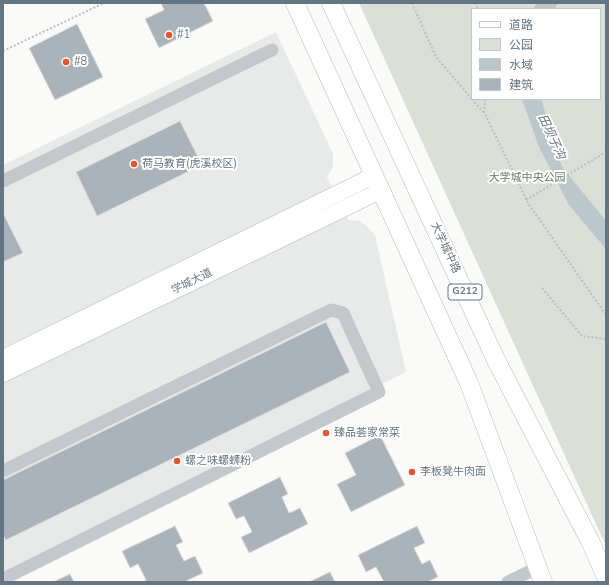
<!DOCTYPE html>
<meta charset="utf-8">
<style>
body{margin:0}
#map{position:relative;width:609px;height:585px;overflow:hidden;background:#fafaf8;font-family:"Nunito Sans","Noto Sans SC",sans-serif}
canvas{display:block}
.frame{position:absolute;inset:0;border:4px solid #657683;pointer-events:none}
.legend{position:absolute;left:471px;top:8px;width:130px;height:92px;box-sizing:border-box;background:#fff;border:1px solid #c1c8cd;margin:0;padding:5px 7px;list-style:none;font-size:12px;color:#657683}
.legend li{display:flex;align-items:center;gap:8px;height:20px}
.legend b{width:20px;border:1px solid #c1c8cd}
</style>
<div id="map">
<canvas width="609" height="585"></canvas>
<div class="frame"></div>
<ul class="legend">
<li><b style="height:5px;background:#fff"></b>道路</li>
<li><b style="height:11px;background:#dadfd7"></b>公园</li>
<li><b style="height:11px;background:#bbc7cb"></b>水域</li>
<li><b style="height:11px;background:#aab3b9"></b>建筑</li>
</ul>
</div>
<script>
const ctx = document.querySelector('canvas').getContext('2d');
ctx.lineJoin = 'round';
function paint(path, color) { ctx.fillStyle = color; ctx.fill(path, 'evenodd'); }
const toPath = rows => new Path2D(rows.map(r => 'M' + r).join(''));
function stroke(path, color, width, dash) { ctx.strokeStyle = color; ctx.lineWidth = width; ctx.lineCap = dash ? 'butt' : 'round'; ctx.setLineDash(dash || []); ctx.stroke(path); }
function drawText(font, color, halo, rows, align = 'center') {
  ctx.font = font + ' "Nunito Sans","Noto Sans SC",sans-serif'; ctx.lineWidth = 4; ctx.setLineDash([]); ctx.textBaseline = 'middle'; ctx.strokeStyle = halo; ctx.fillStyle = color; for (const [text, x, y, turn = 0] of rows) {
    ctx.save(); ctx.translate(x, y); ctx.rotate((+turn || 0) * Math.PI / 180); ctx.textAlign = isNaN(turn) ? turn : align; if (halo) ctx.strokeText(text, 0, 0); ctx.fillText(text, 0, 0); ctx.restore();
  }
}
paint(toPath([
 [276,32,333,154,333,167,327,177,348,220,359,221,367,226,375,235,406,372,3,572,3,165]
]), '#e8e9e9');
paint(toPath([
 [359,3,606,3,606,546,499,311],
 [472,9,600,9,600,99,472,99]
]), '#dadfd7');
paint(toPath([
 [537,3,558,3,555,9,533,9],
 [522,99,541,99,562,167,606,221,606,249,569,205,539,147]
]), '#bbc7cb');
const building = toPath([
 [161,3,204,3,213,21,159,48,145,19,164,10,161,3],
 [77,24,103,77,55,100,29,48,77,24],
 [180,121,202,165,97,216,76,172,180,121],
 [3,213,23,253,3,262,3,213],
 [326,322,350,372,6,540,3,535,3,480,326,322],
 [380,435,405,485,351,512,337,484,356,475,345,453,380,435],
 [280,477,288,494,282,497,289,513,300,508,308,524,249,553,241,537,252,532,244,516,236,519,228,503,280,477],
 [175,526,183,542,176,545,184,561,195,556,203,573,184,582,142,582,146,580,138,564,130,568,122,551,175,526],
 [417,526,425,543,414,548,422,564,430,560,438,577,427,582,384,582,376,567,366,572,358,555,417,526],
 [330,572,335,582,309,582,330,572],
 [70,574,74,582,53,582,70,574]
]);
paint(building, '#aab3b9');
stroke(building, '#dcdcda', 1);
const major = toPath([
 [3,358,375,175],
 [3,374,382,190]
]);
const highway = toPath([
 [295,3,469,383,543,582],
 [331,3,496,360,591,543,606,577]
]);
stroke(major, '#b5babe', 17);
stroke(highway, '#b4b9bd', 19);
stroke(toPath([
 [412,3,436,57,472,99],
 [475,3,478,9],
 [3,51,104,3],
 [472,99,483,112],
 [485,99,484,112,528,203,606,315],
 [526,200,606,152],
 [542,288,582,336,606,339]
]), '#bbbfc2', 2, [2, 2]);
stroke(toPath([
 [3,181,272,50],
 [3,471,331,310,343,313,379,392,3,579],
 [508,582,537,568]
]), '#c3c8cc', 13);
stroke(major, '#fff', 16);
stroke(highway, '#fff', 18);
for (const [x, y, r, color] of [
 [169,35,4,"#e4572e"],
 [66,62,4,"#e4572e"],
 [134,164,4,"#e4572e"],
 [326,433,4,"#e4572e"],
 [177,461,4,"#e4572e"],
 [412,472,4,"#e4572e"]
]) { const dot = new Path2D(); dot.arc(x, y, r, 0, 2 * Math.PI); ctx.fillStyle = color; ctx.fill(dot); stroke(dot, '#fff', 1.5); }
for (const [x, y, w] of [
 [465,292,34]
]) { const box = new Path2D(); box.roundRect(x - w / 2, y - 8, w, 16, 3); ctx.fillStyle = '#fff'; ctx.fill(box); stroke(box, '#657683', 1); }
drawText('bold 10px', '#657683', null, [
 ["G212",465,292]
]);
drawText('11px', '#657683', '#fff', [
 ["#1",177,35],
 ["#8",74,62],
 ["荷马教育(虎溪校区)",142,164],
 ["臻品荟家常菜",334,433],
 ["螺之味螺蛳粉",185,461],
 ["李板凳牛肉面",420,472]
], 'left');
drawText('11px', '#687a64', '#fff', [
 ["大学城中央公园",527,178]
]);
drawText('11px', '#657683', '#fff', [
 ["大学城中路",445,248,65],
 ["学城大道",192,282,-26]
]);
drawText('italic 12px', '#60757c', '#fff', [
 ["田坝子沟",551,137,65]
]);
</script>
